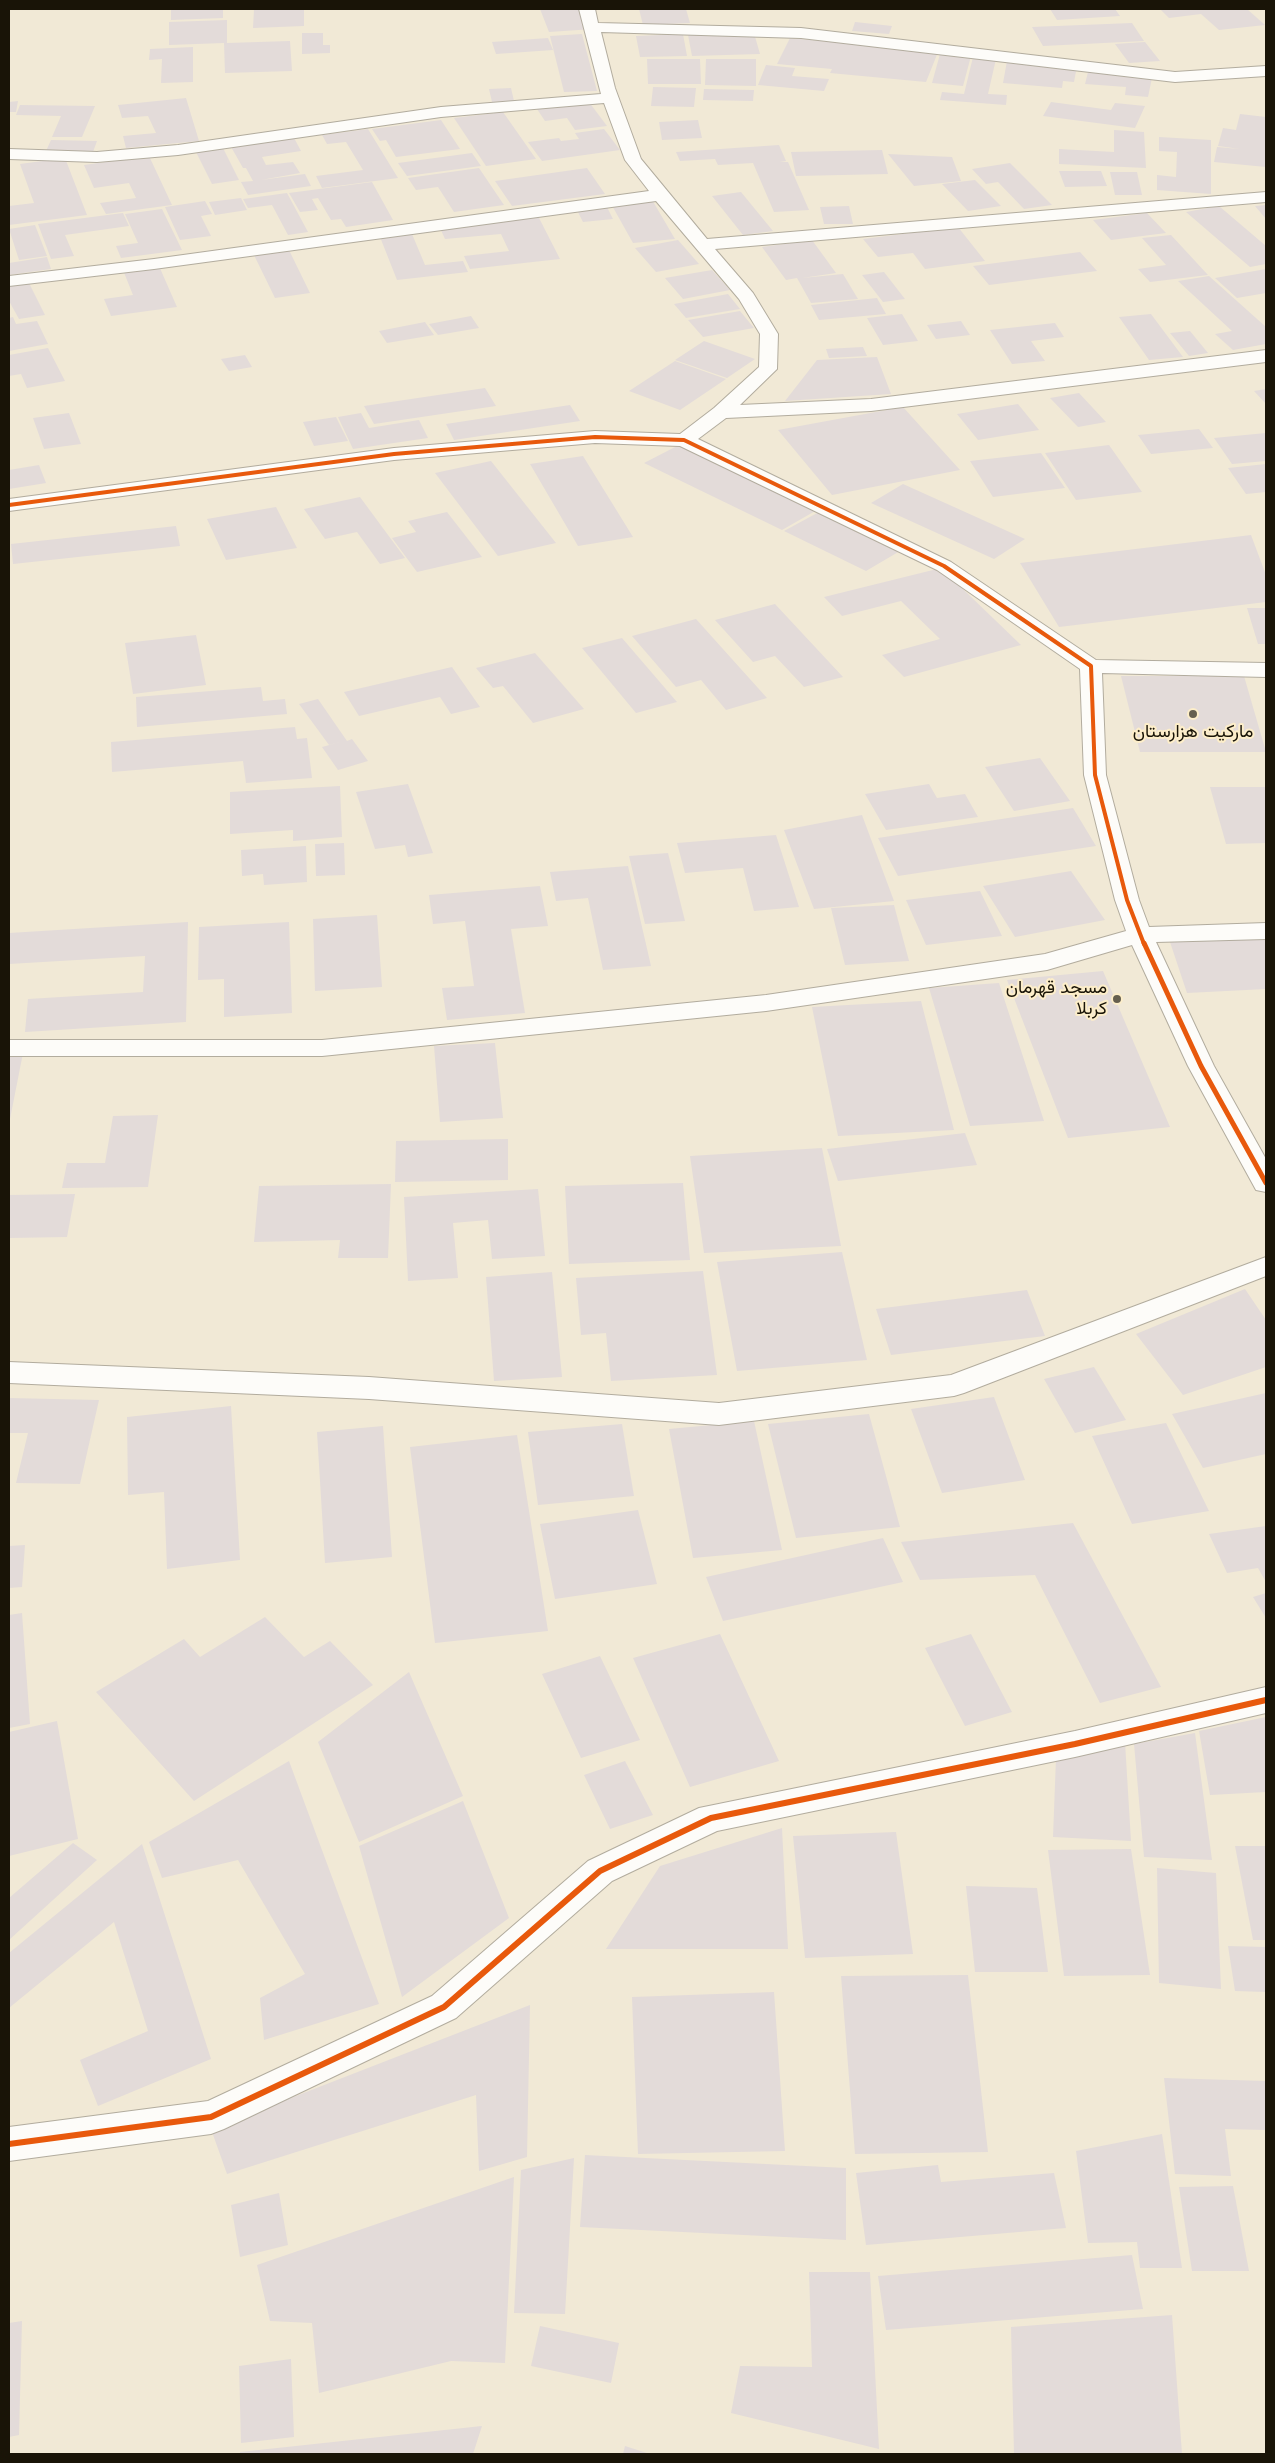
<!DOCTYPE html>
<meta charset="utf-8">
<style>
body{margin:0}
#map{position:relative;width:1275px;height:2463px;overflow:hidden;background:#f1e9d6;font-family:Jost,sans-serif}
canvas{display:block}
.frame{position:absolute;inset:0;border:10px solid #191407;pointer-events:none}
</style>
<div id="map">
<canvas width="1275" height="2463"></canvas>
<div class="frame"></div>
</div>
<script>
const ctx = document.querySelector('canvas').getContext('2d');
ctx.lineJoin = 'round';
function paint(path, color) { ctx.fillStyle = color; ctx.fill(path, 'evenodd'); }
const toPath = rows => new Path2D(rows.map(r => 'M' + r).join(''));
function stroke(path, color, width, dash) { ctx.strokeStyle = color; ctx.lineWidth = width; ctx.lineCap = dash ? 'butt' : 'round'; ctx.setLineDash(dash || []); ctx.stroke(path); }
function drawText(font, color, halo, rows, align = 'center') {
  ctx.font = font + ' Jost,Vazirmatn,sans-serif'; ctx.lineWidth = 4; ctx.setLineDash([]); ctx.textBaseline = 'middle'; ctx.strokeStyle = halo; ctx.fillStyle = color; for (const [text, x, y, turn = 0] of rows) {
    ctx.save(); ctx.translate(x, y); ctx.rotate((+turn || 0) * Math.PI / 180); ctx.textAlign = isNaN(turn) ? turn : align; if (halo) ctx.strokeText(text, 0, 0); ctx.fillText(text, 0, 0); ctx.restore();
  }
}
paint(toPath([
 [171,9,223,9,223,18,171,20],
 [254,9,304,9,304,26,253,28],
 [540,9,584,9,593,29,549,32],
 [639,9,686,9,690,23,643,25],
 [1050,9,1115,9,1120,16,1057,20],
 [1160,9,1247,9,1265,25,1219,30,1201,14,1169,18],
 [227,20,227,43,290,41,292,71,225,73,224,43,169,45,169,22],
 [855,22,892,26,889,34,852,31],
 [1132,23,1144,41,1043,46,1032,27],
 [302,33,323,33,323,45,330,45,330,53,302,54],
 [754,33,760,54,692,56,688,35],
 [582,34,597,91,564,92,550,36],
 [683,34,687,56,640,57,636,36],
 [548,38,553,50,496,54,492,42],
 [790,38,938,52,926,82,830,73,832,69,777,64],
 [1145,42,1160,61,1129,63,1115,44],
 [193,47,193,82,161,83,162,59,149,60,150,49],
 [940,54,971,56,963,86,932,83],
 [973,57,996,59,988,94,1007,95,1006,105,940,100,942,92,964,94],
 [647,59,700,59,701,84,648,84],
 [706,59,756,59,756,86,705,85],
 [1007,61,1077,66,1074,82,1063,81,1062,88,1003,83],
 [766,65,795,68,792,76,829,79,824,91,758,85],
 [1088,72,1152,78,1148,97,1125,95,1126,87,1085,84],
 [653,87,696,88,694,107,651,106],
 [511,88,514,101,492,102,489,89],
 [704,89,754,90,753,101,703,100],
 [186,98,199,141,126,148,123,136,156,133,148,116,122,118,118,105],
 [18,101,16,112,9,112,9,102],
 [589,102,607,126,575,130,567,118,545,121,537,109],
 [1051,102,1111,110,1115,103,1145,106,1135,128,1043,116],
 [20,105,95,106,82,137,52,137,61,116,16,115],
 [503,112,536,159,486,166,454,118],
 [1240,114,1266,117,1266,167,1214,162,1217,147,1240,149,1218,146,1223,128,1236,130],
 [441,120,460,149,396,157,386,140,380,141,372,129],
 [698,120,702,138,662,140,659,122],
 [368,129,398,178,322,188,316,176,363,170,346,142,327,144,322,135],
 [604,129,620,150,542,161,528,142,559,138,561,141,579,139,575,133],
 [1114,130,1144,132,1146,168,1059,164,1059,149,1114,152],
 [293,136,301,151,262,157,266,165,293,162,300,173,261,180,305,174,311,186,248,195,241,182,253,181,246,168,243,168,230,145],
 [1159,137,1211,140,1211,194,1157,190,1157,175,1176,177,1177,152,1159,151],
 [51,140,97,141,93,152,46,151],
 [779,145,786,161,780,162,788,162,809,210,774,212,753,163,718,165,715,159,680,161,676,152],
 [222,146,239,180,212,184,195,150],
 [882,150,888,174,796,176,791,152],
 [472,153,481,166,407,176,398,163],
 [888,154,952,157,961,181,914,186],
 [149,156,172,205,106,214,100,203,136,198,129,183,94,188,84,165],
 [65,158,87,215,9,225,9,206,34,203,20,164],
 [1010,163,1052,205,1024,209,998,182,986,184,972,169],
 [479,168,504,205,454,212,438,187,416,190,408,178],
 [587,168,605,194,512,206,495,181],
 [1059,171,1101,171,1107,186,1065,187],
 [1110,172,1137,172,1142,195,1115,195],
 [975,180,1001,206,968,211,942,184],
 [372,182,393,220,346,227,341,219,331,220,318,198,312,199,318,210,300,212,289,193],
 [741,192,773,231,743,235,712,196],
 [287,193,308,232,288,235,272,205,248,208,243,199],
 [241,198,247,210,215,215,209,202],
 [651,198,675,239,633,243,610,202],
 [205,201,212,214,201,216,211,236,180,240,165,207],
 [606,205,613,219,583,222,576,208],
 [1266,205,1266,219,1255,206],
 [849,206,853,224,824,224,820,207],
 [1219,206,1266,246,1266,264,1250,267,1186,212],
 [162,209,182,250,121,258,116,246,138,243,125,214],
 [123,213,129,226,65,235,74,256,51,259,38,224],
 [1147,213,1166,233,1111,240,1093,220],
 [538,216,560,259,470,269,464,256,509,251,501,234,445,239,439,226],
 [35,225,47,256,19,260,9,229],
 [958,227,985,261,925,269,913,253,878,257,863,239],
 [412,234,425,265,463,261,468,272,397,280,380,237],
 [1171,235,1208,275,1150,282,1138,269,1166,265,1142,238],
 [678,240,699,264,656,272,635,248],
 [812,240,836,273,802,278,843,274,858,299,811,303,797,278,786,280,762,247],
 [288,248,310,293,275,298,253,253],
 [1080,252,1097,271,989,285,973,266],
 [47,257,51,269,9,275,9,263],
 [159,266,177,307,111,316,104,299,133,295,123,270],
 [1266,269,1266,293,1237,298,1215,278],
 [712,270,730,290,683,299,665,278],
 [884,272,905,299,883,302,862,275],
 [1209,276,1266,327,1266,344,1233,350,1215,334,1232,331,1178,281],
 [29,283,45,315,19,319,9,301,9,286],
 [728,294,740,309,686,318,674,304],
 [877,298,886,314,819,320,811,305],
 [740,311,754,328,703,337,688,320],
 [902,314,918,341,883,345,867,318],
 [1151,314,1183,357,1149,360,1119,317],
 [471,316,479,328,438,335,429,324],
 [13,317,16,324,37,321,48,344,9,351,9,318],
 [961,321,970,335,936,339,927,325],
 [425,322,434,335,387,343,379,331],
 [1055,323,1064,337,1031,341,1045,361,1012,364,990,330],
 [1190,331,1208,353,1189,356,1170,333],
 [704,341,755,359,727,378,675,360],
 [863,347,867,356,829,358,826,349],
 [48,348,65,381,27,388,21,374,9,376,9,355],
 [245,355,252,367,229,371,221,359],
 [877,357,891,394,785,401,817,360],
 [675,361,726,379,680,410,629,391],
 [485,388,496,406,374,424,364,406],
 [1266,389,1266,404,1254,391],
 [1079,393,1106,422,1078,427,1050,398],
 [1018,404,1039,430,978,440,957,414],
 [570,405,580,421,454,440,446,424],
 [903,407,960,470,832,495,778,430],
 [69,413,81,444,44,449,33,418],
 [361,413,369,428,419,420,428,438,353,449,338,417],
 [336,417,348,441,314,446,303,422],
 [1199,429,1213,448,1151,454,1138,435],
 [1266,433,1266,461,1232,464,1214,438],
 [679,445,817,510,782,530,644,463],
 [1109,445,1142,492,1076,500,1045,453],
 [1041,453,1065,488,993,497,970,461],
 [583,456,633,537,578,546,530,464],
 [491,461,556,543,498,556,435,473],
 [1266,464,1266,492,1246,494,1228,468],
 [39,465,46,483,9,489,9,470],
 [903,484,1025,539,994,559,871,503],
 [360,497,405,558,380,564,357,532,325,539,304,509],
 [276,507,297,548,226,560,207,519],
 [447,512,482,557,417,572,392,538,416,532,408,521],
 [819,512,900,551,866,571,784,531],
 [176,526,180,546,13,564,11,544],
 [1251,535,1266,575,1266,602,1059,627,1020,563],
 [941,568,1021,645,904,677,882,655,940,639,901,601,842,616,824,597],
 [775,604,843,677,804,687,775,656,753,662,715,620],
 [1247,608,1266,608,1266,644,1258,644],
 [696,619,767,698,726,710,701,680,676,687,632,636],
 [196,635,206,685,133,694,125,643],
 [622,638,677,702,636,713,582,648],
 [535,653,584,709,533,723,503,686,493,688,476,668],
 [452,667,480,707,451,714,440,697,359,716,344,692],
 [1121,676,1244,676,1266,752,1140,752],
 [261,687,263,701,285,699,287,714,137,727,136,697],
 [318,699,347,741,352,739,368,761,338,770,322,747,344,741,329,745,299,704],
 [295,727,297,739,307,738,312,778,246,783,243,761,112,772,111,742],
 [1040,758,1070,801,1014,811,985,767],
 [408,784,433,853,408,857,405,845,375,849,356,792],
 [929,784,937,798,965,794,978,817,886,830,865,794],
 [340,786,342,837,293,841,293,830,230,834,230,792],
 [1210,787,1266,787,1266,843,1226,844],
 [1073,808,1096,846,898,876,878,838],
 [862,815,894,901,814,909,784,830],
 [776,835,799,907,754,911,743,868,685,873,677,843],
 [344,843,345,875,316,876,315,844],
 [306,846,307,882,264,885,263,874,242,876,241,850],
 [668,853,685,921,645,924,629,856],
 [628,866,651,966,603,970,588,898,556,901,550,872],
 [1071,871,1105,920,1015,937,983,886],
 [540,886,548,926,511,929,525,1013,447,1020,442,988,474,986,465,921,433,924,429,895],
 [980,891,1002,936,926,945,906,900],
 [894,905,909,961,845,965,831,908],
 [377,915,382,987,315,991,313,919],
 [188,922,186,1022,25,1032,28,999,143,992,145,956,9,964,9,933],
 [289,922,292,1013,224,1017,224,979,198,980,199,927],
 [1266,938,1266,989,1187,993,1170,942],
 [1103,971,1170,1127,1068,1138,1007,980],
 [999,983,1044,1121,970,1126,929,988],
 [921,1001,954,1130,838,1136,812,1007],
 [495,1043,503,1118,440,1122,434,1046],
 [9,1053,23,1053,10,1119,9,1119],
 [158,1115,148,1187,62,1188,67,1163,105,1163,113,1116],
 [965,1133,977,1165,838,1181,827,1149],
 [508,1139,508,1180,395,1182,396,1141],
 [822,1148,841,1246,704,1253,690,1156],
 [683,1183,690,1260,569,1264,565,1186],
 [391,1184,388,1258,338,1258,340,1240,254,1242,259,1186],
 [538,1189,545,1256,492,1259,488,1220,453,1223,458,1278,408,1281,404,1197],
 [75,1194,67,1237,9,1238,9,1195],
 [842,1252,867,1360,737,1371,717,1262],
 [703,1271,717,1375,611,1381,606,1333,581,1335,576,1278],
 [552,1272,562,1377,494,1381,486,1277],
 [1245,1289,1266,1320,1266,1367,1183,1395,1136,1334],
 [1027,1290,1045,1336,891,1355,876,1309],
 [1094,1367,1126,1420,1075,1433,1044,1379],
 [1266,1393,1266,1454,1203,1468,1172,1414],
 [994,1397,1025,1480,942,1493,911,1409],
 [9,1398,99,1400,80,1484,16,1483,28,1433,9,1433],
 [231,1406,240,1560,167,1569,164,1492,128,1495,127,1417],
 [869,1414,900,1527,796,1538,768,1424],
 [754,1421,782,1550,693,1558,669,1429],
 [1166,1423,1209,1511,1132,1524,1092,1436],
 [622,1424,634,1496,538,1505,528,1432],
 [383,1426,392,1557,325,1563,317,1432],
 [517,1435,548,1631,435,1643,410,1447],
 [638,1510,657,1584,555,1599,540,1524],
 [1073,1523,1161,1687,1100,1703,1035,1575,920,1580,901,1542],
 [1266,1526,1266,1582,1258,1568,1227,1573,1209,1534],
 [883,1538,903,1582,723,1621,706,1577],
 [25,1545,22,1587,9,1588,9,1546],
 [1266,1593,1266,1618,1253,1597],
 [22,1613,30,1724,9,1728,9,1615],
 [265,1617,304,1657,330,1641,373,1685,194,1801,96,1692,184,1639,200,1657],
 [720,1634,779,1761,690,1787,633,1658],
 [971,1634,1012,1712,965,1726,925,1648],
 [600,1656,640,1740,581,1758,542,1674],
 [409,1672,463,1796,359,1842,318,1742],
 [1266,1717,1266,1792,1210,1795,1199,1731],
 [57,1721,78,1839,9,1856,9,1732],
 [1195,1733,1212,1860,1144,1857,1134,1744],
 [1125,1742,1131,1841,1053,1837,1056,1758],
 [289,1761,379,2004,264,2040,260,1998,305,1974,238,1860,162,1878,149,1842],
 [625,1761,653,1815,610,1829,584,1775],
 [463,1801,509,1918,402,1997,359,1846],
 [782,1828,788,1949,606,1949,660,1866],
 [896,1832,913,1954,805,1958,793,1836],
 [73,1843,97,1860,9,1940,9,1898],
 [142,1844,211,2059,98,2106,80,2060,148,2031,114,1922,9,2008,9,1953],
 [1235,1846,1266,1846,1266,1940,1253,1940],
 [1131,1849,1150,1975,1064,1976,1048,1850],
 [1157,1868,1216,1873,1221,1989,1159,1983],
 [966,1886,1037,1888,1048,1972,975,1972],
 [1228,1946,1266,1947,1266,1992,1235,1991],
 [968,1975,988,2152,855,2154,841,1976],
 [774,1992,785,2151,638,2154,632,1997],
 [530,2005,527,2157,479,2171,476,2095,227,2174,211,2129],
 [1164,2078,1266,2081,1266,2130,1225,2129,1231,2176,1175,2174],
 [1162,2134,1182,2268,1140,2268,1137,2242,1088,2243,1076,2151],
 [585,2155,846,2168,846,2240,580,2227],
 [574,2158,565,2314,514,2313,521,2170],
 [938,2165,941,2182,1054,2173,1066,2228,866,2245,856,2173],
 [514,2177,505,2363,451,2361,319,2393,312,2323,270,2321,257,2265],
 [1233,2186,1249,2271,1192,2271,1179,2187],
 [279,2193,288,2245,240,2257,231,2205],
 [1132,2255,1143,2309,886,2330,878,2276],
 [809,2272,870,2272,879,2449,731,2413,740,2366,812,2367],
 [1172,2315,1182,2454,1014,2454,1011,2327],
 [22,2321,19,2435,9,2437,9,2323],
 [540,2326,619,2343,611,2383,531,2366],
 [291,2359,294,2437,241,2443,239,2366],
 [482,2426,473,2454,240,2454,240,2452],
 [625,2446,650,2454,623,2454]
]), '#e3dbd9');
const street = toPath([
 [579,9,595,9,598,23,801,28,1175,72,1266,66,1266,76,1175,82,801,38,601,32,615,88,641,159,707,239,1266,192,1266,202,715,249,753,293,778,334,777,369,740,405,871,399,1266,350,1266,362,871,411,726,418,698,439,951,562,1096,660,1266,663,1266,677,1102,673,1106,775,1139,900,1149,927,1266,923,1266,939,1156,942,1214,1066,1266,1159,1266,1192,1256,1190,1188,1066,1132,945,1047,970,766,1011,322,1056,9,1056,9,1040,322,1040,766,995,1045,954,1126,931,1115,900,1084,775,1080,669,937,570,680,446,595,443,394,460,9,511,9,499,394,448,595,431,680,434,714,408,759,367,760,334,739,299,656,201,154,269,9,286,9,276,154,259,649,191,625,160,604,103,441,117,178,155,97,162,9,159,9,149,97,152,178,145,441,107,601,94,579,9],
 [1266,1257,1266,1276,964,1393,954,1396,719,1425,369,1399,9,1383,9,1362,369,1377,719,1403,951,1375,1266,1257],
 [1266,1687,1266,1713,1075,1757,717,1831,612,1881,456,2018,224,2129,211,2134,9,2161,9,2127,208,2101,432,1996,588,1861,699,1808,1075,1731,1266,1687]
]);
stroke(street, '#b2ac9e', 2);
paint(street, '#fdfcf9');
stroke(toPath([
 [9,505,394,454,595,437,684,440,944,566,1091,666,1095,775,1127,900,1144,944]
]), '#e8590c', 4);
stroke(toPath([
 [1144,943,1201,1066,1266,1183]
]), '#e8590c', 5);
stroke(toPath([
 [9,2144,211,2117,444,2007,600,1871,711,1818,1075,1744,1266,1700]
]), '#e8590c', 6);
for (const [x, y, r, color] of [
 [1193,714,5,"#655f4f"],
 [1117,999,5,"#655f4f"]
]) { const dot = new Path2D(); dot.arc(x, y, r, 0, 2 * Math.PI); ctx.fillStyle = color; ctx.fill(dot); stroke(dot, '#fdeeca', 2); }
drawText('18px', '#191407', '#fdeeca', [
 ["مارکیت هزارستان",1193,733],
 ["مسجد قهرمان",1107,989,"right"],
 ["کربلا",1107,1010,"right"]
]);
</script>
